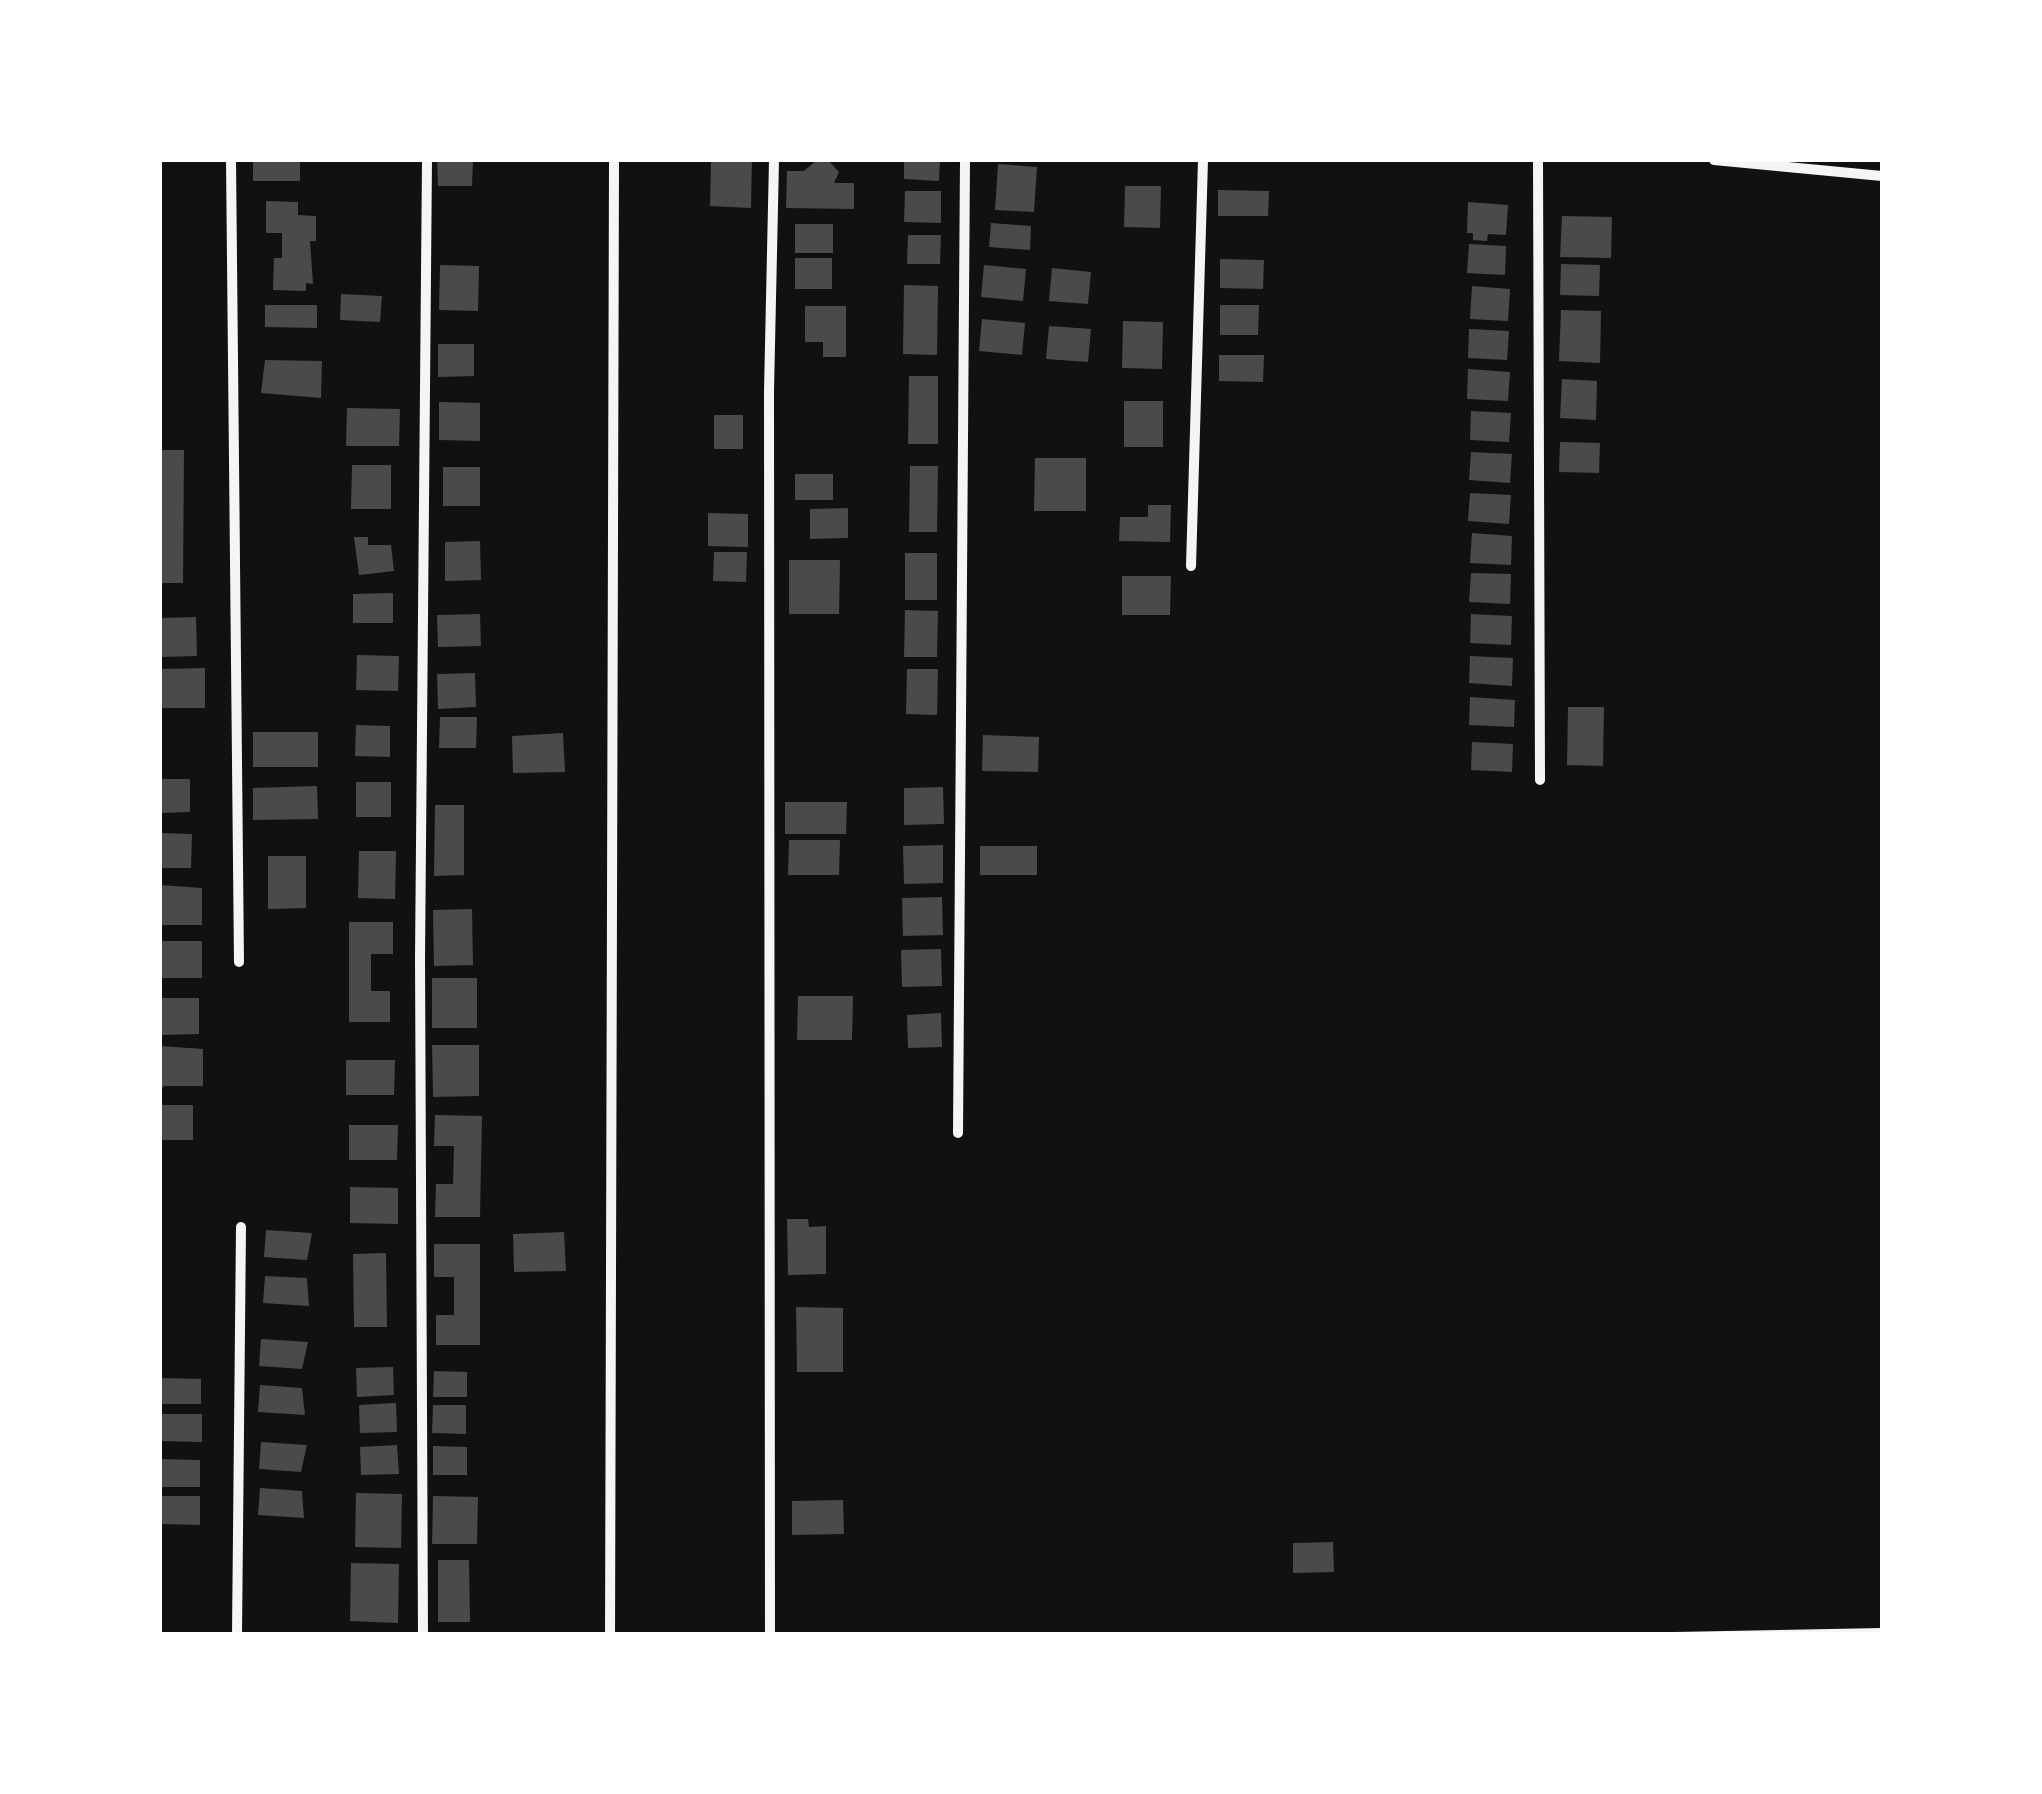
<!DOCTYPE html>
<style>
body{margin:0}
#map{position:relative;width:2042px;height:1794px;overflow:hidden;background:#111;font-family:Rubik,sans-serif}
canvas{display:block}
.frame{position:absolute;inset:0;border:162px solid #fff;pointer-events:none}
</style>
<div id="map">
<canvas width="2042" height="1794"></canvas>
<div class="frame"></div>
</div>
<script>
const ctx = document.querySelector('canvas').getContext('2d');
ctx.lineJoin = 'round';
function paint(path, color) { ctx.fillStyle = color; ctx.fill(path, 'evenodd'); }
const toPath = rows => new Path2D(rows.map(r => 'M' + r).join(''));
function stroke(path, color, width, dash) { ctx.strokeStyle = color; ctx.lineWidth = width; ctx.lineCap = dash ? 'butt' : 'round'; ctx.setLineDash(dash || []); ctx.stroke(path); }
paint(toPath([
 [253,160,300,160,300,181,253,181],
 [437,160,473,160,472,186,438,186],
 [711,160,752,160,751,208,710,206],
 [817,160,828,160,839,172,834,183,854,183,854,209,786,208,787,171,804,171],
 [904,160,940,160,939,181,904,179],
 [998,164,1037,167,1034,212,995,210],
 [1125,186,1161,186,1160,228,1124,227],
 [1218,190,1269,191,1268,216,1218,216],
 [905,191,941,191,941,223,904,222],
 [266,201,298,202,298,215,316,216,316,241,310,241,313,284,306,283,306,291,273,290,274,258,282,258,282,233,266,233],
 [1468,202,1508,205,1506,235,1488,234,1487,241,1473,240,1473,233,1467,233],
 [1562,216,1612,217,1611,258,1560,257],
 [991,223,1031,226,1030,250,989,247],
 [795,224,833,224,833,253,795,253],
 [908,235,941,235,940,264,907,264],
 [1469,244,1506,246,1505,275,1467,273],
 [795,258,832,258,832,289,795,289],
 [1220,259,1264,260,1263,289,1220,288],
 [1561,264,1600,265,1599,296,1560,295],
 [440,265,479,266,478,311,439,310],
 [984,265,1026,269,1023,301,981,297],
 [1052,268,1091,272,1088,304,1049,301],
 [904,285,938,286,937,355,903,354],
 [1472,286,1510,289,1508,321,1470,319],
 [341,294,382,296,380,322,340,320],
 [265,305,317,305,317,328,265,327],
 [1220,305,1259,305,1258,335,1220,335],
 [805,306,846,306,846,357,823,357,823,342,805,342],
 [1561,310,1601,311,1600,363,1559,361],
 [982,319,1025,323,1022,355,979,351],
 [1123,321,1163,322,1162,369,1122,368],
 [1049,326,1091,329,1088,362,1046,359],
 [1469,329,1509,331,1507,360,1468,358],
 [438,344,474,344,474,376,438,377],
 [1219,355,1264,355,1263,382,1219,381],
 [265,360,322,361,321,398,261,393],
 [1468,369,1510,372,1508,401,1467,399],
 [909,376,938,376,938,444,908,444],
 [1562,379,1597,381,1596,420,1560,418],
 [1124,401,1163,401,1163,447,1124,447],
 [439,402,480,403,480,441,439,440],
 [347,408,400,409,399,446,346,446],
 [1471,411,1511,413,1509,442,1470,440],
 [714,415,743,415,743,449,714,449],
 [1560,442,1600,443,1599,473,1559,472],
 [160,450,184,450,183,583,160,583],
 [1471,452,1512,454,1510,483,1469,480],
 [1035,458,1086,458,1086,511,1034,511],
 [352,465,391,465,391,509,351,509],
 [910,466,938,466,937,532,909,532],
 [443,467,480,467,480,506,443,506],
 [795,474,833,474,833,500,795,500],
 [1470,493,1511,495,1509,524,1468,521],
 [1148,505,1171,505,1170,542,1119,541,1120,517,1148,517],
 [848,508,848,538,810,539,810,509],
 [708,513,748,514,748,547,708,546],
 [1472,533,1512,536,1511,565,1470,563],
 [354,537,368,537,368,545,391,545,394,571,359,575],
 [480,541,481,580,445,581,445,542],
 [714,552,747,552,746,582,713,581],
 [905,553,937,553,937,600,905,600],
 [789,560,840,560,839,614,789,614],
 [1471,573,1511,574,1510,604,1469,602],
 [1122,576,1171,576,1170,615,1122,615],
 [393,593,393,623,353,623,353,594],
 [905,610,938,611,937,657,904,657],
 [480,614,481,646,438,647,437,615],
 [1471,614,1512,616,1511,645,1470,643],
 [196,617,197,656,160,657,160,618],
 [357,655,399,656,398,691,356,690],
 [1470,656,1513,658,1512,686,1469,683],
 [205,668,205,708,160,708,160,669],
 [907,669,938,669,937,715,906,714],
 [475,673,476,707,438,709,437,674],
 [1470,697,1515,700,1514,727,1469,725],
 [1568,707,1604,707,1603,766,1567,765],
 [440,717,477,717,476,748,439,748],
 [356,725,390,726,390,757,355,756],
 [253,732,318,732,318,767,253,767],
 [563,733,565,772,513,773,512,736],
 [983,735,1039,737,1038,772,982,771],
 [1472,742,1513,744,1512,772,1471,770],
 [160,779,190,779,190,812,160,813],
 [356,782,391,782,391,817,356,817],
 [317,786,318,819,253,820,253,788],
 [943,787,944,824,904,825,904,788],
 [785,802,847,802,846,834,785,834],
 [435,805,464,805,464,875,434,876],
 [160,833,192,834,191,868,160,868],
 [789,840,840,840,839,875,788,875],
 [943,845,943,883,904,884,903,846],
 [980,846,1037,846,1037,875,980,875],
 [359,851,396,851,395,899,358,898],
 [268,856,306,856,306,908,268,909],
 [160,885,202,888,202,925,160,925],
 [942,897,943,935,903,936,902,898],
 [472,909,473,965,434,966,433,910],
 [349,922,393,922,393,954,371,954,371,991,390,991,390,1022,349,1022],
 [160,941,202,941,202,978,160,978],
 [941,949,942,986,902,987,901,950],
 [432,978,477,978,477,1028,432,1028],
 [798,996,853,996,852,1040,797,1040],
 [160,998,199,998,199,1034,160,1035],
 [941,1013,942,1047,908,1048,907,1015],
 [432,1045,479,1045,479,1096,433,1097],
 [160,1046,203,1049,203,1086,164,1086,160,1090],
 [346,1060,395,1060,394,1095,346,1095],
 [160,1105,193,1105,193,1140,160,1140],
 [435,1115,482,1116,480,1217,435,1217,436,1184,453,1184,454,1146,434,1146],
 [349,1125,398,1125,397,1160,349,1160],
 [350,1187,398,1188,398,1224,350,1223],
 [787,1219,808,1219,809,1227,826,1226,826,1274,788,1275],
 [266,1230,312,1233,307,1260,264,1257],
 [564,1232,566,1271,514,1272,513,1234],
 [434,1244,480,1244,480,1345,436,1345,436,1315,454,1315,454,1277,434,1277],
 [386,1253,387,1327,354,1327,353,1254],
 [265,1276,307,1278,309,1306,263,1303],
 [796,1307,843,1308,843,1372,797,1372],
 [261,1339,308,1342,302,1369,259,1366],
 [393,1367,394,1395,357,1397,356,1368],
 [434,1371,467,1372,467,1397,433,1397],
 [160,1378,201,1379,201,1404,160,1404],
 [260,1385,302,1388,305,1415,258,1412],
 [396,1403,397,1432,360,1433,359,1405],
 [433,1405,466,1405,466,1434,432,1433],
 [160,1414,202,1414,202,1442,160,1441],
 [261,1442,307,1445,301,1472,259,1469],
 [397,1445,399,1474,361,1475,360,1447],
 [433,1446,467,1447,467,1475,433,1475],
 [160,1459,200,1460,200,1487,160,1487],
 [260,1488,302,1491,304,1518,258,1515],
 [356,1493,402,1494,401,1548,355,1547],
 [160,1496,200,1496,200,1525,160,1524],
 [433,1496,478,1497,477,1544,432,1544],
 [843,1500,844,1534,792,1535,792,1501],
 [1333,1542,1334,1572,1293,1573,1293,1543],
 [438,1560,469,1560,470,1622,438,1622],
 [351,1563,399,1564,398,1623,350,1621]
]), '#4a4a4a');
stroke(toPath([
 [1675,1634,1882,1630]
]), '#f5f5f5', 4);
stroke(toPath([
 [231,160,239,962],
 [1538,160,1540,780],
 [1714,160,1882,176],
 [1191,566,1203,160],
 [958,1133,965,160],
 [237,1634,241,1227],
 [423,1634,420,957,427,160],
 [610,1634,614,160],
 [770,1634,769,391,774,160]
]), '#f5f5f5', 10);
</script>
